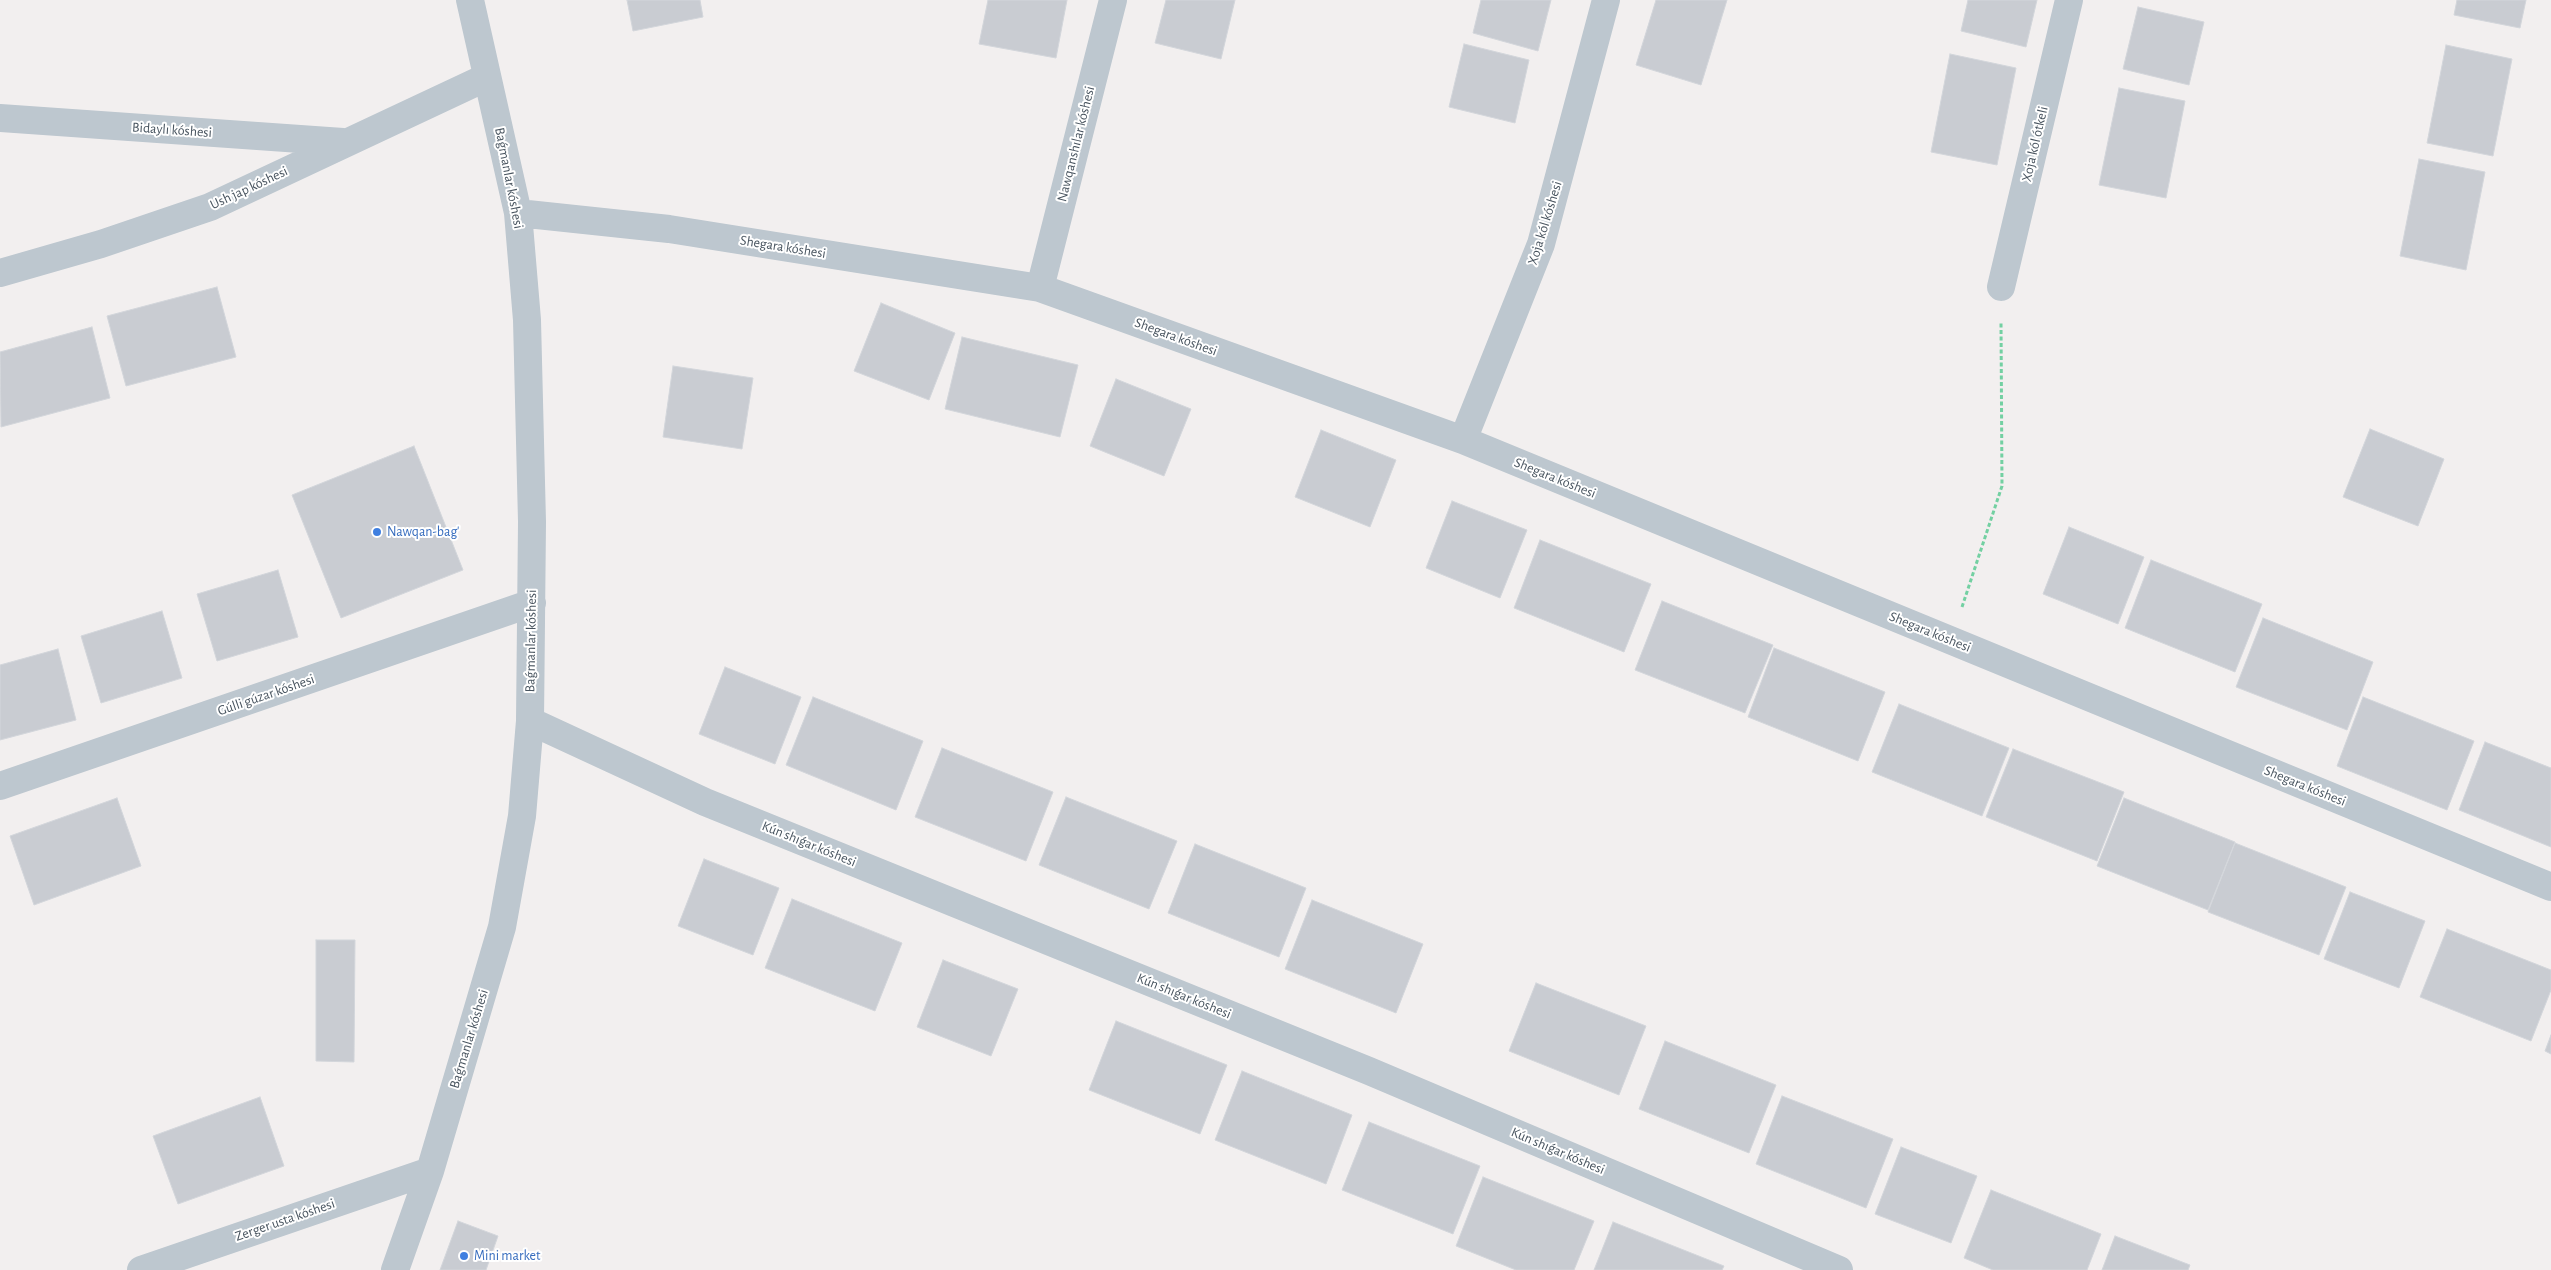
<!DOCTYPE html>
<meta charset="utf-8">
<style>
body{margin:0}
canvas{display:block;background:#f2efef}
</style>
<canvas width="2551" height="1270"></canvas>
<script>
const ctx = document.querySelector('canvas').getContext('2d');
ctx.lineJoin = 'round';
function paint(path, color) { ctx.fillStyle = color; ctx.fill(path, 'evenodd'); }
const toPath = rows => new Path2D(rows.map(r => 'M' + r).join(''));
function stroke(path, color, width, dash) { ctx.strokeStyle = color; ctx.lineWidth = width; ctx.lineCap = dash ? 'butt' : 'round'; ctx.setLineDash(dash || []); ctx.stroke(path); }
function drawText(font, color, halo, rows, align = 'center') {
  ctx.font = font + ' "Alegreya Sans",sans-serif'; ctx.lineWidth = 4; ctx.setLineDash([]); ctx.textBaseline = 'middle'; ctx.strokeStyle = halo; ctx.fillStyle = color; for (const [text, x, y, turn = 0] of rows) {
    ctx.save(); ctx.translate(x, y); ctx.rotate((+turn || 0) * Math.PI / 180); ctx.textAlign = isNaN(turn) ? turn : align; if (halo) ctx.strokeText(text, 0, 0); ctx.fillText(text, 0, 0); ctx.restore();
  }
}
const building = toPath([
 [627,0,700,0,703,17,633,31,627,0],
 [988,0,1067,0,1056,58,979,44,988,0],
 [1166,0,1235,0,1221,59,1155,43,1166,0],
 [1481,0,1551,0,1538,51,1473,33,1481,0],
 [1656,0,1727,0,1701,85,1636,65,1656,0],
 [1968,0,2037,0,2026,47,1961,31,1968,0],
 [2457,0,2526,0,2520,28,2454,15,2457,0],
 [2138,7,2204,22,2189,85,2123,69,2138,7],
 [1464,44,1529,60,1515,123,1449,107,1464,44],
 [2446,45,2512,59,2493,156,2427,143,2446,45],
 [1950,54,2016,68,1997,165,1931,152,1950,54],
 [2119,88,2185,101,2166,198,2099,185,2119,88],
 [2419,159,2485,172,2466,270,2400,256,2419,159],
 [217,287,236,357,126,386,107,316,217,287],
 [881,303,955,333,929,400,854,371,881,303],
 [92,327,110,398,1,427,0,352,92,327],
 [962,337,1078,365,1060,437,945,409,962,337],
 [673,366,753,378,742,449,663,437,673,366],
 [1116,379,1191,409,1164,476,1090,446,1116,379],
 [2370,429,2444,459,2418,526,2343,497,2370,429],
 [1321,430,1396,460,1370,527,1295,497,1321,430],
 [414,446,463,570,341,618,292,495,414,446],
 [1452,501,1527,530,1500,598,1426,568,1452,501],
 [2069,527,2144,557,2118,624,2043,594,2069,527],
 [1540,540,1651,584,1624,652,1514,608,1540,540],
 [2151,560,2262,604,2235,672,2125,628,2151,560],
 [278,570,298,637,217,661,197,594,278,570],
 [1662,601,1773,645,1745,713,1635,670,1662,601],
 [162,611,182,678,101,703,81,636,162,611],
 [2263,618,2373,662,2347,730,2236,687,2263,618],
 [1774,648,1885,692,1858,761,1748,717,1774,648],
 [58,649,76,720,0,740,0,665,58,649],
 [725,667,801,697,775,764,699,734,725,667],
 [813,697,923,741,896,810,786,765,813,697],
 [2363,697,2474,741,2447,810,2337,766,2363,697],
 [1899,704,2009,748,1982,816,1872,772,1899,704],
 [2485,742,2551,768,2551,847,2459,810,2485,742],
 [942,748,1053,792,1026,861,915,817,942,748],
 [2013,749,2124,792,2097,861,1986,817,2013,749],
 [1066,797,1177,841,1149,909,1039,865,1066,797],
 [117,798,141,866,34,905,10,836,117,798],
 [2124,798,2235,842,2208,910,2097,866,2124,798],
 [2235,843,2346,887,2319,955,2208,912,2235,843],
 [1195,844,1306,888,1279,957,1168,913,1195,844],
 [704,859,779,888,753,955,678,926,704,859],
 [2350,892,2425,921,2399,988,2324,959,2350,892],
 [792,899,902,943,875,1011,765,968,792,899],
 [1312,900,1423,944,1396,1013,1285,969,1312,900],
 [2447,929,2551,970,2551,990,2531,1041,2420,997,2447,929],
 [316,940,355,940,354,1062,316,1061,316,940],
 [943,960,1018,989,991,1056,917,1027,943,960],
 [1536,983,1646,1026,1619,1095,1509,1051,1536,983],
 [1116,1021,1227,1065,1200,1134,1089,1090,1116,1021],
 [2551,1035,2551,1054,2545,1051,2551,1035],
 [1665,1041,1776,1085,1749,1153,1639,1109,1665,1041],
 [1242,1071,1352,1115,1326,1184,1215,1140,1242,1071],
 [1782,1096,1893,1139,1866,1208,1756,1164,1782,1096],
 [260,1097,284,1166,178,1204,153,1136,260,1097],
 [1369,1122,1480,1166,1453,1234,1342,1190,1369,1122],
 [1901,1147,1977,1176,1951,1243,1875,1214,1901,1147],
 [1483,1177,1594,1221,1574,1270,1516,1270,1456,1246,1483,1177],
 [1991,1190,2101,1234,2087,1270,1993,1270,1964,1258,1991,1190],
 [458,1221,498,1236,486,1270,440,1270,458,1221],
 [1613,1222,1724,1266,1722,1270,1594,1270,1613,1222],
 [2115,1236,2190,1265,2188,1270,2102,1270,2115,1236]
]);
paint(building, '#c9ccd2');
stroke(building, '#d3d6db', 1);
stroke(toPath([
 [1962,607,2002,486,2001,322]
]), '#73d0a2', 3, [4, 2.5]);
stroke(toPath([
 [0,118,343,142],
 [518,213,669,229,1040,288,1463,440,2551,887],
 [0,273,101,244,210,207,487,77],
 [2001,287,2069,0],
 [1040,288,1113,0],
 [1463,440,1541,244,1606,0],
 [530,721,705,802,1369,1071,1839,1270],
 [0,786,532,603],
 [141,1270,430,1171],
 [395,1270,430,1171,502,927,522,816,530,721,532,522,527,320,518,213,470,0]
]), '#bdc7cf', 28);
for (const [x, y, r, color] of [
 [377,532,5,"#3f7fe0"],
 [464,1256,5,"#3f7fe0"]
]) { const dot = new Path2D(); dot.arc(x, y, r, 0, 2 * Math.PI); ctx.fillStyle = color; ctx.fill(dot); stroke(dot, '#fff', 2); }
drawText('14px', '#47535e', '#fff', [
 ["Bidaylı kóshesi",172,130,4],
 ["Nawqanshılar kóshesi",1076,144,-76],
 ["Xoja kól ótkeli",2035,144,-77],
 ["Baǵmanlar kóshesi",509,178,79],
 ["Ush jap kóshesi",249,188,-25],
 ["Xoja kól kóshesi",1545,223,-73],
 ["Shegara kóshesi",783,247,9],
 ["Shegara kóshesi",1176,337,20],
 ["Shegara kóshesi",1555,478,22],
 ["Shegara kóshesi",1930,632,22],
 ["Baǵmanlar kóshesi",531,641,-89],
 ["Gúlli gúzar kóshesi",266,695,-19],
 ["Shegara kóshesi",2305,786,22],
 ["Kún shıǵar kóshesi",809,844,22],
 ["Kún shıǵar kóshesi",1184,996,22],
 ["Baǵmanlar kóshesi",469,1039,-73],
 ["Kún shıǵar kóshesi",1558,1151,23],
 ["Zerger usta kóshesi",285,1220,-19]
]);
drawText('14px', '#366cbe', '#fff', [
 ["Nawqan-bag'",387,532],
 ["Mini market",474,1256]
], 'left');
</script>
